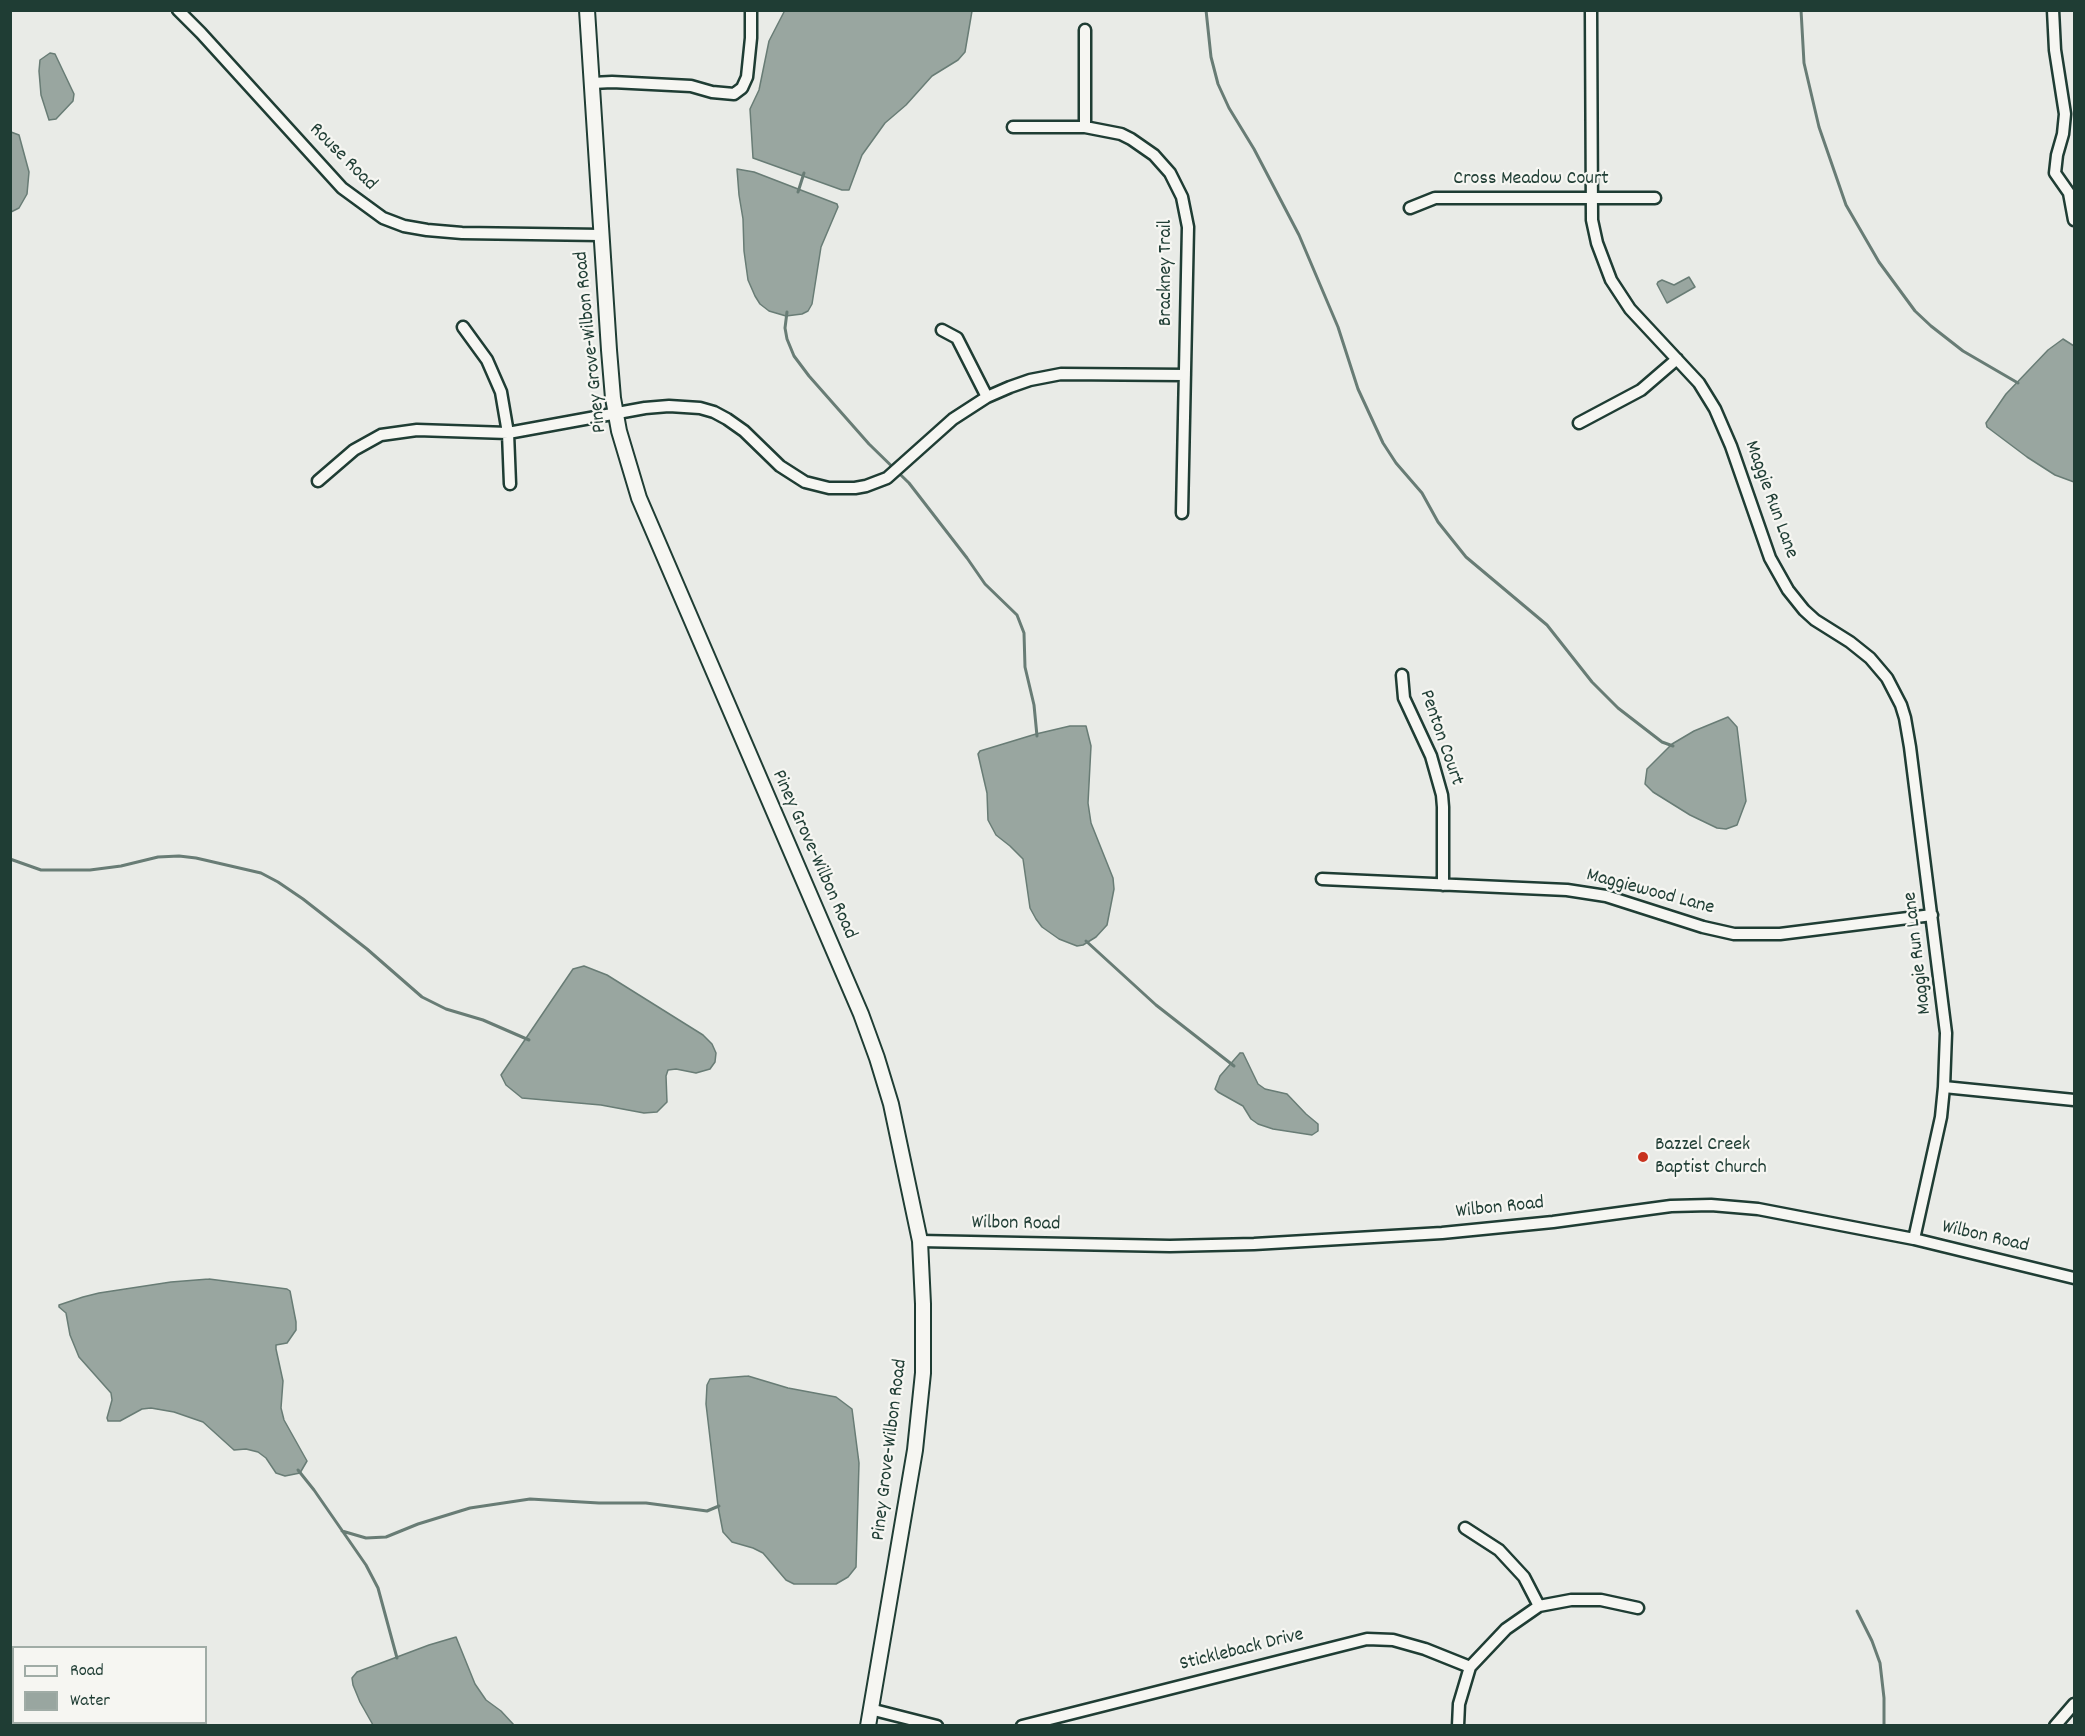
<!DOCTYPE html>
<style>
body{margin:0}
#map{position:relative;width:2085px;height:1736px;overflow:hidden;background:#e9ebe7;font-family:Dekko,sans-serif}
canvas{display:block}
.frame{position:absolute;inset:0;border:12px solid #1f3d34;pointer-events:none}
.legend{position:absolute;left:12px;top:1646px;width:195px;height:78px;box-sizing:border-box;background:#f6f6f2;border:2px solid #a0aca6;margin:0;padding:8px 10px;list-style:none;font-size:18px;color:#1f3d34}
.legend li{display:flex;align-items:center;gap:12px;height:30px}
.legend b{width:30px;border:2px solid #a0aca6}
</style>
<div id="map">
<canvas width="2085" height="1736"></canvas>
<div class="frame"></div>
<ul class="legend">
<li><b style="height:8px;background:#f6f6f2"></b>Road</li>
<li><b style="height:16px;background:#99a6a0"></b>Water</li>
</ul>
</div>
<script>
const ctx = document.querySelector('canvas').getContext('2d');
ctx.lineJoin = 'round';
function paint(path, color) { ctx.fillStyle = color; ctx.fill(path, 'evenodd'); }
const toPath = rows => new Path2D(rows.map(r => 'M' + r).join(''));
function stroke(path, color, width, dash) { ctx.strokeStyle = color; ctx.lineWidth = width; ctx.lineCap = dash ? 'butt' : 'round'; ctx.setLineDash(dash || []); ctx.stroke(path); }
function drawText(font, color, halo, rows, align = 'center') {
  ctx.font = font + ' Dekko,sans-serif'; ctx.lineWidth = 4.5; ctx.setLineDash([]); ctx.textBaseline = 'middle'; ctx.strokeStyle = halo; ctx.fillStyle = color; for (const [text, x, y, turn = 0] of rows) {
    ctx.save(); ctx.translate(x, y); ctx.rotate((+turn || 0) * Math.PI / 180); ctx.textAlign = isNaN(turn) ? turn : align; if (halo) ctx.strokeText(text, 0, 0); ctx.fillText(text, 0, 0); ctx.restore();
  }
}
const water = toPath([
 [785,10,972,11,965,52,958,60,932,76,906,105,885,123,862,155,849,190,842,190,753,158,750,109,759,90,769,41,785,10],
 [50,53,55,54,74,94,73,101,56,119,49,120,41,95,39,71,40,60,50,53],
 [11,132,19,135,29,172,27,194,19,208,11,212,11,132],
 [737,169,754,172,837,204,838,207,821,247,812,304,808,311,802,314,786,316,769,311,760,304,755,296,748,280,744,251,743,219,739,195,737,169],
 [1689,277,1695,287,1667,303,1657,284,1658,282,1662,280,1674,285,1689,277],
 [2063,339,2074,346,2074,482,2055,475,2027,457,1987,427,1986,423,2006,394,2048,350,2063,339],
 [1728,717,1737,727,1746,801,1737,825,1726,829,1717,828,1690,815,1653,792,1645,784,1647,769,1672,744,1694,731,1728,717],
 [1070,726,1086,726,1091,746,1088,803,1091,823,1113,878,1114,889,1107,925,1096,937,1083,945,1077,946,1059,939,1042,927,1036,919,1030,908,1023,859,1010,846,996,835,988,820,987,793,978,754,980,751,1036,734,1070,726],
 [584,966,607,975,703,1035,712,1044,716,1053,715,1062,710,1069,696,1073,676,1069,668,1070,666,1076,667,1102,657,1112,644,1113,601,1105,522,1098,506,1085,501,1075,573,969,584,966],
 [1240,1053,1243,1053,1258,1084,1265,1089,1287,1094,1306,1114,1318,1124,1318,1131,1312,1135,1273,1129,1258,1124,1251,1119,1243,1106,1218,1092,1215,1089,1220,1076,1240,1053],
 [209,1279,287,1289,290,1291,296,1322,296,1330,287,1343,276,1345,276,1349,283,1381,281,1408,284,1420,307,1461,300,1473,285,1476,276,1473,266,1458,258,1452,246,1449,234,1450,203,1422,174,1412,151,1408,142,1409,120,1421,108,1421,107,1418,112,1400,111,1393,79,1357,70,1335,66,1313,59,1307,59,1305,83,1297,99,1293,171,1282,209,1279],
 [748,1376,788,1388,836,1397,852,1409,859,1463,856,1567,848,1577,836,1584,794,1584,786,1580,763,1553,753,1548,732,1542,723,1532,718,1506,706,1404,707,1385,710,1379,748,1376],
 [456,1637,475,1684,486,1700,501,1711,514,1725,373,1725,360,1702,353,1685,352,1678,357,1672,429,1645,456,1637]
]);
paint(water, '#99a6a0');
stroke(water, '#687c75', 1.5);
stroke(toPath([
 [1206,10,1211,57,1218,84,1229,108,1254,149,1299,235,1338,327,1358,389,1383,443,1396,463,1422,493,1438,522,1466,557,1547,625,1592,682,1618,708,1662,742,1673,746],
 [1801,10,1804,63,1819,127,1846,205,1879,262,1915,311,1931,326,1963,351,2018,383],
 [798,192,804,173],
 [787,312,785,328,787,339,794,356,809,376,869,444,909,483,967,558,985,584,1017,615,1024,633,1025,667,1034,705,1037,736],
 [10,859,41,870,90,870,121,866,158,857,179,856,196,858,261,873,278,882,303,899,367,949,422,997,446,1009,483,1020,529,1040],
 [1086,941,1156,1005,1234,1066],
 [298,1470,314,1490,366,1565,378,1588,397,1658],
 [342,1531,366,1538,386,1537,418,1524,470,1508,530,1499,599,1503,646,1503,707,1511,719,1506],
 [1857,1611,1872,1641,1880,1663,1884,1698,1884,1726]
]), '#687c75', 3);
const minor = toPath([
 [178,10,201,33,342,188,383,218,404,226,427,230,462,233,601,235],
 [1591,10,1592,220,1597,243,1611,280,1630,309,1699,383,1715,409,1731,446,1770,558,1788,590,1804,610,1815,620,1850,642,1870,658,1887,678,1901,705,1905,718,1910,747,1946,1033,1944,1087,1941,1117,1914,1239],
 [2053,10,2055,50,2065,114,2063,134,2057,155,2055,173,2069,193,2074,220],
 [592,83,612,82,691,86,712,92,734,94,742,88,747,77,751,38,751,10],
 [1013,127,1085,127,1121,134,1131,139,1154,155,1170,173,1182,197,1188,227,1182,513],
 [1085,127,1085,30],
 [1410,208,1435,198,1655,198],
 [463,327,487,360,501,392,508,433,510,484],
 [942,330,957,338,987,397],
 [1579,423,1641,390,1677,359],
 [318,481,354,450,381,435,417,430,508,433,645,408,669,406,700,408,714,412,727,419,744,431,780,466,805,482,829,488,855,488,866,486,887,478,953,419,987,397,1010,387,1030,380,1061,374,1185,375],
 [1402,675,1404,698,1431,756,1442,795,1443,807,1443,885],
 [1322,879,1567,890,1606,896,1703,927,1734,934,1780,934,1932,915],
 [1944,1087,2074,1100],
 [920,1241,1170,1246,1254,1244,1442,1233,1553,1222,1671,1206,1711,1205,1758,1209,1914,1239,2074,1278],
 [1465,1528,1499,1550,1524,1577,1539,1606],
 [870,1709,937,1726],
 [1022,1726,1367,1639,1393,1640,1425,1649,1470,1667],
 [1458,1726,1459,1704,1470,1667,1506,1629,1539,1606,1571,1600,1601,1600,1638,1608],
 [2055,1726,2074,1704]
]);
const tertiary = toPath([
 [587,10,609,350,613,398,619,431,639,498,861,1014,877,1058,891,1104,920,1241,923,1304,923,1373,915,1450,868,1726]
]);
stroke(minor, '#1f3d34', 15);
stroke(tertiary, '#1f3d34', 18);
stroke(minor, '#f6f6f2', 10);
stroke(tertiary, '#f6f6f2', 14);
for (const [x, y, r, color] of [
 [1643,1157,6,"#c8321e"]
]) { const dot = new Path2D(); dot.arc(x, y, r, 0, 2 * Math.PI); ctx.fillStyle = color; ctx.fill(dot); stroke(dot, '#f6f6f2', 2); }
drawText('20px', '#1f3d34', '#f6f6f2', [
 ["Rouse Road",342,158,45],
 ["Cross Meadow Court",1531,180],
 ["Brackney Trail",1167,273,-90],
 ["Piney Grove-Wilbon Road",592,342,-96],
 ["Maggie Run Lane",1770,500,70],
 ["Penton Court",1440,738,71],
 ["Piney Grove-Wilbon Road",813,855,66],
 ["Maggiewood Lane",1650,893,15],
 ["Maggie Run Lane",1919,953,-97],
 ["Wilbon Road",1500,1209,-6],
 ["Wilbon Road",1016,1225,1],
 ["Wilbon Road",1985,1238,13],
 ["Piney Grove-Wilbon Road",891,1450,-83],
 ["Stickleback Drive",1242,1651,-14]
]);
drawText('20px', '#1f3d34', '#f6f6f2', [
 ["Bazzel Creek",1655,1146],
 ["Baptist Church",1655,1169]
], 'left');
</script>
